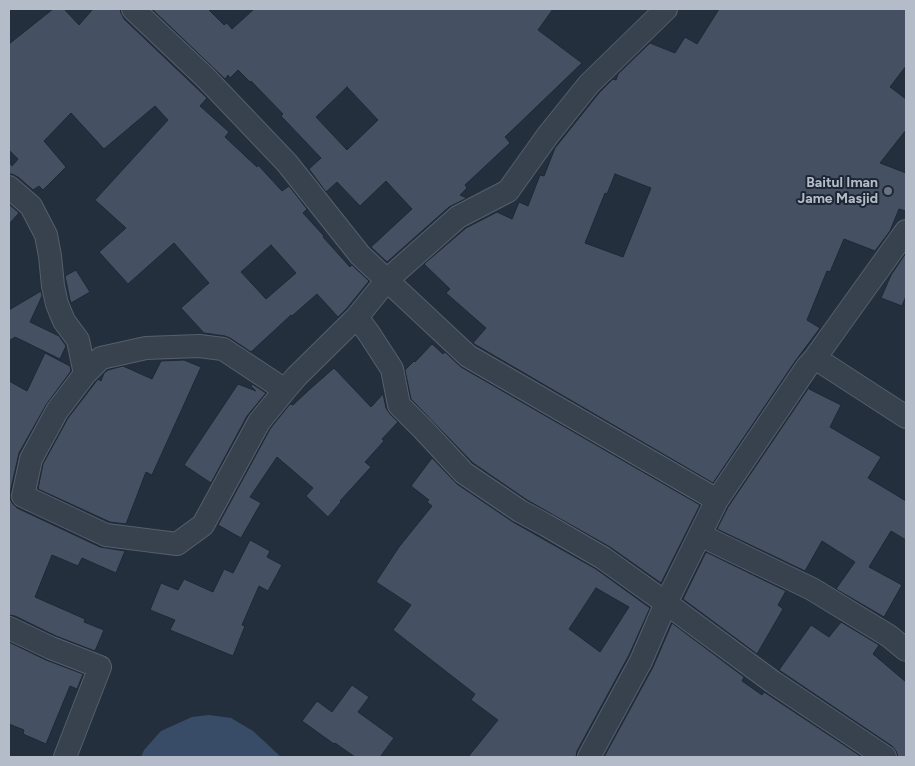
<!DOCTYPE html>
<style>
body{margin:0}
#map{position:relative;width:915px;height:766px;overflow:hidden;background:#242f3e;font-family:Figtree,sans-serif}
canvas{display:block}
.frame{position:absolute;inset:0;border:10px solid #b4bcc9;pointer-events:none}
</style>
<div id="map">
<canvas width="915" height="766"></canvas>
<div class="frame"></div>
</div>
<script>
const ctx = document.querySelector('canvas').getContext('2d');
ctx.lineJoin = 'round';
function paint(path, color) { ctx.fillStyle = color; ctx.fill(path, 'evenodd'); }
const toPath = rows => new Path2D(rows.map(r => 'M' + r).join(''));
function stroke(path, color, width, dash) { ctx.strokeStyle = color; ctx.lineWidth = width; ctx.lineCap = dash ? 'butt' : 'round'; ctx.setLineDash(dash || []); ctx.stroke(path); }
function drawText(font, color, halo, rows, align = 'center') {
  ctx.font = font + ' Figtree,sans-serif'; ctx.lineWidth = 4; ctx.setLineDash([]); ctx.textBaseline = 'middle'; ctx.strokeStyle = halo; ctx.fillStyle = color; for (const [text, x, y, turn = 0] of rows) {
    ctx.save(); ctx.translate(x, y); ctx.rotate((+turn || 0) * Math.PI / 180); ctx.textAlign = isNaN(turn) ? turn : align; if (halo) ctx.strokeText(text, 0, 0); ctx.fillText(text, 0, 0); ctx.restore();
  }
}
paint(toPath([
 [209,715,231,718,253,731,281,757,141,757,144,750,161,731,192,717]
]), '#394c67');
const building = toPath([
 [53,9,64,9,79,25,93,9,120,9,121,13,124,19,207,98,200,106,229,132,225,137,257,167,258,165,282,191,289,186,307,209,303,213,324,236,323,237,350,267,352,265,369,281,347,308,338,317,317,294,292,316,291,315,251,352,230,338,225,336,204,333,181,308,209,283,174,243,128,284,99,252,126,228,95,200,168,120,155,106,104,149,71,113,44,141,66,167,43,190,39,186,33,190,18,177,12,174,9,174,9,161,12,166,18,159,9,150,9,44,53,9],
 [271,245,296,273,266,299,241,272,271,245],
 [152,9,208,9,224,25,227,23,232,29,254,9,553,9,538,30,582,63,505,137,510,143,465,185,467,188,460,195,467,198,449,207,387,262,371,247,412,209,386,181,360,206,337,182,326,192,309,169,321,158,281,116,283,114,251,81,250,82,238,70,230,78,228,75,225,79,152,9],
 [347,87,378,120,347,150,316,117,347,87],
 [719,9,906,9,906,66,890,87,906,99,906,130,880,163,906,173,906,211,899,209,890,231,875,251,844,239,830,272,827,271,807,320,820,328,796,360,713,483,476,345,473,343,486,328,446,293,450,289,424,264,466,228,497,212,512,219,519,202,528,206,540,175,544,176,555,148,599,93,613,79,616,80,618,74,650,43,675,53,685,37,697,44,719,9],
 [615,174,651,188,623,257,585,243,605,193,607,194,615,174],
 [9,204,19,213,9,224,9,204],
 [906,253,906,296,902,306,881,298,891,275,906,253],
 [76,270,90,292,71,303,70,300,65,276,76,270],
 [41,291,42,296,30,322,59,336,66,346,60,359,15,337,9,341,9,310,41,291],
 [432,344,443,354,445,352,461,367,700,505,661,583,610,547,527,500,473,463,411,399,405,370,414,361,415,362,432,344],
 [45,353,70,366,71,371,46,405,19,453,10,493,10,499,13,504,17,508,100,547,125,551,116,573,82,558,78,566,52,555,35,597,85,619,84,622,104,630,95,651,56,636,15,616,9,615,9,381,27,391,45,353],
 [184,360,201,367,152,475,146,472,126,524,110,522,38,489,43,464,68,418,95,383,98,379,101,381,104,373,108,370,123,366,152,379,161,361,184,360],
 [334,368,371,407,383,394,386,408,390,414,398,422,382,439,384,441,365,462,371,467,340,501,341,502,328,517,306,496,313,488,277,457,250,497,261,503,241,538,218,525,270,429,290,404,293,405,309,390,334,368],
 [812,383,809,389,841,405,830,427,881,457,868,478,906,501,906,540,891,531,869,567,902,585,884,617,836,589,855,562,822,541,805,571,717,529,728,507,812,383],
 [238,384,256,391,251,386,252,384,266,393,247,416,211,483,184,465,238,384],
 [432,458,457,484,513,522,596,569,650,608,629,655,577,751,576,757,468,757,498,720,471,700,475,694,393,630,411,605,376,582,399,547,432,506,427,502,429,500,411,486,432,458],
 [596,588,629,607,600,652,569,629,596,588],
 [250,540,270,551,267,557,282,565,268,591,259,586,242,625,245,626,233,656,170,630,175,620,150,610,161,583,178,590,184,579,213,592,224,569,233,573,250,540],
 [706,552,786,591,778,605,783,609,757,654,683,599,706,552],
 [841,622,879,645,873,654,906,682,906,757,898,757,896,751,892,746,779,670,811,625,829,637,841,622],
 [672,623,744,677,742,681,762,695,764,692,862,757,604,757,653,667,672,623],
 [9,642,46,660,83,674,77,689,70,686,46,744,23,734,24,730,9,724,9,642],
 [352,685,369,697,358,712,394,738,380,757,355,757,335,743,334,744,302,721,317,701,332,712,352,685]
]);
paint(building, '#455162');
stroke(building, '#1f2835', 1);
const minor = toPath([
 [133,9,206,78,287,163,360,255,468,356,717,500],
 [666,9,589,84,548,135,508,191,458,217,387,280,357,317,370,335,392,369,399,405,423,429,464,473,520,511,546,525,603,558,666,603,773,682,885,757],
 [9,187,31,206,46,235,50,256,53,286,57,304,64,321,78,340,85,374],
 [815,358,906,417],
 [285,390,223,349,199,346,146,348,101,358,85,374,57,411,31,459,23,496,106,535,177,544,203,525,259,422,285,390,297,376,357,317],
 [700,535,812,589,889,636,906,650],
 [9,628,51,648,100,667,65,757],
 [589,757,641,661,666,603,717,500,807,367,815,358,906,231]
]);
stroke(minor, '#565f6c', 24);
stroke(minor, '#38414e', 22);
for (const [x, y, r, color] of [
 [888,191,5,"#6b7280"]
]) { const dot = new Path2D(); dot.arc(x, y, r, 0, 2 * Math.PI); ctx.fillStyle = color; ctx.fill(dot); stroke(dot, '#1d2633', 2); }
drawText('bold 14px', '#b4bcc9', '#1d2633', [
 ["Baitul Iman",878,183],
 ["Jame Masjid",878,199]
], 'right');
</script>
